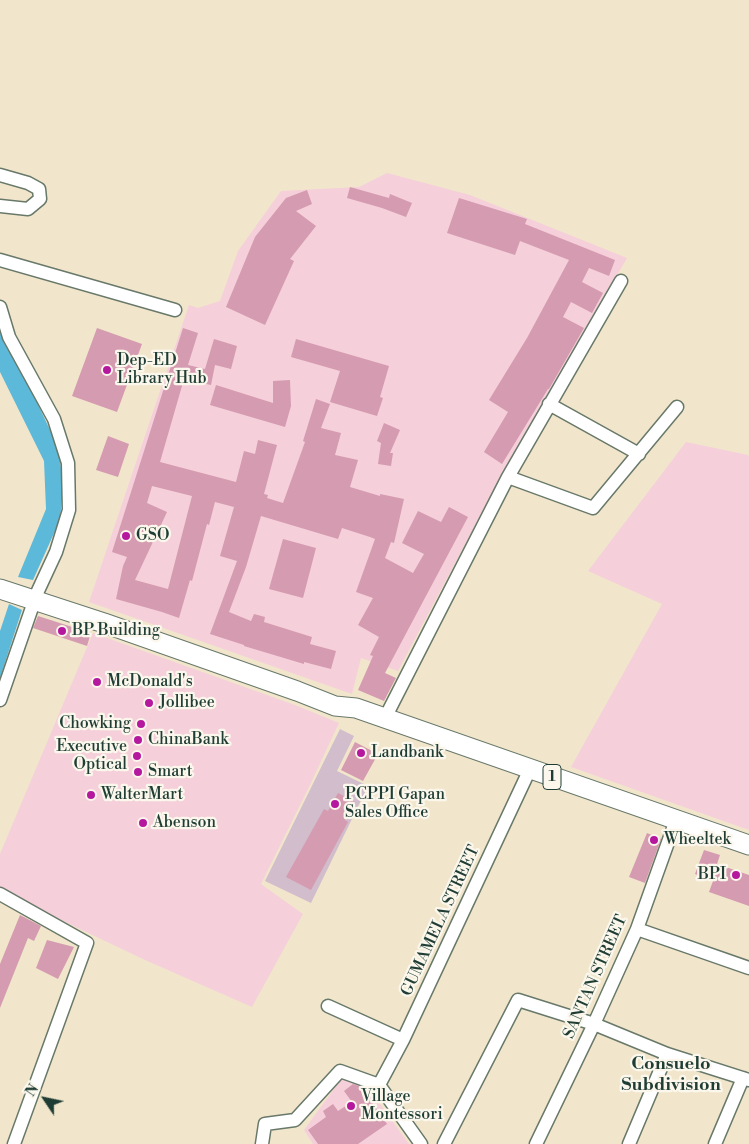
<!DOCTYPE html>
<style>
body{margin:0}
#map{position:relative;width:749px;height:1144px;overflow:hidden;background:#f1e6cb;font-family:"Libre Bodoni",serif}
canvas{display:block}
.north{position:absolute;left:20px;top:1074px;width:50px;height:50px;-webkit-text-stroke:4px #fbf7ec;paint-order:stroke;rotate:304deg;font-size:14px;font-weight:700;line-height:20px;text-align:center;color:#1f3d34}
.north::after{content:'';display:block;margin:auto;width:18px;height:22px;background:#1f3d34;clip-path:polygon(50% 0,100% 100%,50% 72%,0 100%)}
</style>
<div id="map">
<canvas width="749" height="1144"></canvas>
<div class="north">N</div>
</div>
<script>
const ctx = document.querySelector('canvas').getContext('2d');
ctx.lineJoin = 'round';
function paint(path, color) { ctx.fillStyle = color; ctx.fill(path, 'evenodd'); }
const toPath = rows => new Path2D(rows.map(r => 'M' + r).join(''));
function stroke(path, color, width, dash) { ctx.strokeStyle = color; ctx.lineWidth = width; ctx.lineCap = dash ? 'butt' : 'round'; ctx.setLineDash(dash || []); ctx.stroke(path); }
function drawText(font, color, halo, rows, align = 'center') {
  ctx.font = font + ' "Libre Bodoni",serif'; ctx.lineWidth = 4.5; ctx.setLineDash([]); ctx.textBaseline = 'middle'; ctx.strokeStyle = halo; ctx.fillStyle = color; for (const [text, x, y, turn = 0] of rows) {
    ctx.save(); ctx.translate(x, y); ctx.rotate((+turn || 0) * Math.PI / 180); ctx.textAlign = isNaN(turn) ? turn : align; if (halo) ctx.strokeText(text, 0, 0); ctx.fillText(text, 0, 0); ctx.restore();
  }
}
paint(toPath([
 [387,173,470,195,627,258,506,467,398,671,361,658,352,694,89,602,189,305,198,308,220,301,238,251,281,191,359,187],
 [686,442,748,455,749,457,749,830,571,767,662,604,588,571],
 [93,633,295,705,339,723,309,787,261,884,303,914,252,1007,145,960,0,891,0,854],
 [342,1078,364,1082,409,1144,313,1144,304,1130]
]), '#f5cfda');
paint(toPath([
 [340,729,354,736,337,771,368,786,311,903,265,881]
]), '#d1bdcb');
paint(toPath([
 [0,330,34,396,59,449,63,488,60,520,33,580,18,577,46,509,44,461,0,372],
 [9,604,22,610,0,678,0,631]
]), '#5cb9da');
paint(toPath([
 [350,187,389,198,390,194,412,203,406,217,382,208,347,198],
 [307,190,312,204,296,211,316,226,290,259,294,261,265,325,226,307,255,237,286,198],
 [459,198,527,219,525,224,615,260,609,276,589,268,582,282,603,293,592,313,571,302,563,317,584,328,549,389,548,389,502,464,484,452,508,412,489,400,527,338,569,260,520,241,515,255,447,233],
 [97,328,142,344,117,412,72,396],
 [183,328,198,333,188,365,205,369,214,339,237,346,231,369,215,365,211,385,184,379,160,462,236,482,244,451,255,454,258,440,277,445,264,494,268,495,267,498,283,503,305,442,303,441,316,399,330,404,321,428,341,433,335,455,358,460,350,487,380,496,380,494,404,499,394,543,391,542,385,558,413,573,424,554,402,543,418,511,441,522,449,507,468,517,385,673,396,678,384,701,358,690,373,656,370,655,379,637,358,625,373,598,356,592,375,539,370,537,342,528,338,539,261,516,246,567,229,612,251,621,254,614,265,617,264,622,312,637,310,644,336,651,331,669,304,662,304,664,244,646,244,645,210,634,237,561,220,556,234,507,215,502,209,525,207,524,192,581,190,580,179,618,162,612,116,599,123,566,127,557,112,552],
 [152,486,192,496,168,589,135,580,167,512,147,503],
 [296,339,389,366,380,397,383,398,377,416,330,402,340,371,291,357],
 [290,380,291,406,285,427,210,405,216,385,273,403,273,381],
 [384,423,400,430,390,453,393,453,391,466,378,464,381,443,377,441],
 [108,436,129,444,118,477,96,470],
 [283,539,316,548,303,598,269,589],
 [38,616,91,633,87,646,33,628],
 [355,742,378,754,363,781,341,770],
 [338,793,355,802,345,820,348,822,311,890,286,877,324,809,328,811],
 [647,833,661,839,645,883,629,877],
 [704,850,720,855,717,864,749,875,749,906,709,892,713,881,695,874],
 [20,915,41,926,34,941,28,938,0,1008,0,964],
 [47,940,74,947,58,979,36,968],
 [353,1084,362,1087,387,1124,358,1144,318,1144,308,1130,326,1117,323,1111,333,1104,338,1111,352,1102,344,1091]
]), '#d59bb0');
const minor = toPath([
 [0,175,28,183,39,189,40,199,28,209,0,206],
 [0,260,175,310],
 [0,307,9,337,54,419,68,463,69,510,56,552,37,593,0,700],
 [549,404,639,454],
 [508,477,593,508,677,407],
 [385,718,508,477,621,281],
 [0,894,87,943,14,1144],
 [637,929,749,968],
 [328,1006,403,1040],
 [379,1085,403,1040,530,769],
 [379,1085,421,1144],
 [262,1144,265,1124,295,1120,340,1071,379,1085],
 [444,1144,518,1000,594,1024,667,1054,749,1080],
 [536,1144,594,1024,637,929,676,820],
 [629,1144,667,1054],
 [715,1144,743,1078]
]);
const highway = toPath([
 [0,589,104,623,297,691,335,706,356,708,749,845]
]);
stroke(minor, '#687869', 15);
stroke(highway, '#687869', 21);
stroke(minor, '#fff', 12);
stroke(highway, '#fff', 19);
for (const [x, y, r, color] of [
 [107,370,5,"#b5179e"],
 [126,536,5,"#b5179e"],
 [62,631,5,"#b5179e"],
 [97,682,5,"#b5179e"],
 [149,703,5,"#b5179e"],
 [141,724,5,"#b5179e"],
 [138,740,5,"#b5179e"],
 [361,753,5,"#b5179e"],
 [137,756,5,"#b5179e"],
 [138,772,5,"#b5179e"],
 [91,795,5,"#b5179e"],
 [335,804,5,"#b5179e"],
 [143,823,5,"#b5179e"],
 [654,840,5,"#b5179e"],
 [736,875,5,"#b5179e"],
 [351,1106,5,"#b5179e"]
]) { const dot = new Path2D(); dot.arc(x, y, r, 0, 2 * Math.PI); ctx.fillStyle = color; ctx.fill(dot); stroke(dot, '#fbf7ec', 2); }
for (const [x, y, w] of [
 [552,777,18]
]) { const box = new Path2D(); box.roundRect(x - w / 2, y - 12.5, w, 25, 4); ctx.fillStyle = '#fbf7ec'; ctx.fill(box); stroke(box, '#1f3d34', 1); }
drawText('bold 15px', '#1f3d34', null, [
 ["1",552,777]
]);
drawText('16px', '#1f3d34', '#fbf7ec', [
 ["Dep-ED",117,361],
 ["Library Hub",117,379],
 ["GSO",136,536],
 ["BP Building",72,631],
 ["McDonald's",107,682],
 ["Jollibee",159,703],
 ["Chowking",131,724,"right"],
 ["ChinaBank",148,740],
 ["Executive",127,747,"right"],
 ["Optical",127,765,"right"],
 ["Landbank",371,753],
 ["Smart",148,772],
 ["WalterMart",101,795],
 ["PCPPI Gapan",345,795],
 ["Sales Office",345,813],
 ["Abenson",153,823],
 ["Wheeltek",664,840],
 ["BPI",726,875,"right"],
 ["Village",361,1097],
 ["Montessori",361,1115]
], 'left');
drawText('16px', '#1f3d34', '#fbf7ec', [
 ["GUMAMELA STREET",441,921,-65],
 ["SANTAN STREET",596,977,-66]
]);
drawText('bold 18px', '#1f3d34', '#fbf7ec', [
 ["Consuelo",671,1065],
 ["Subdivision",671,1086]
]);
</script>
